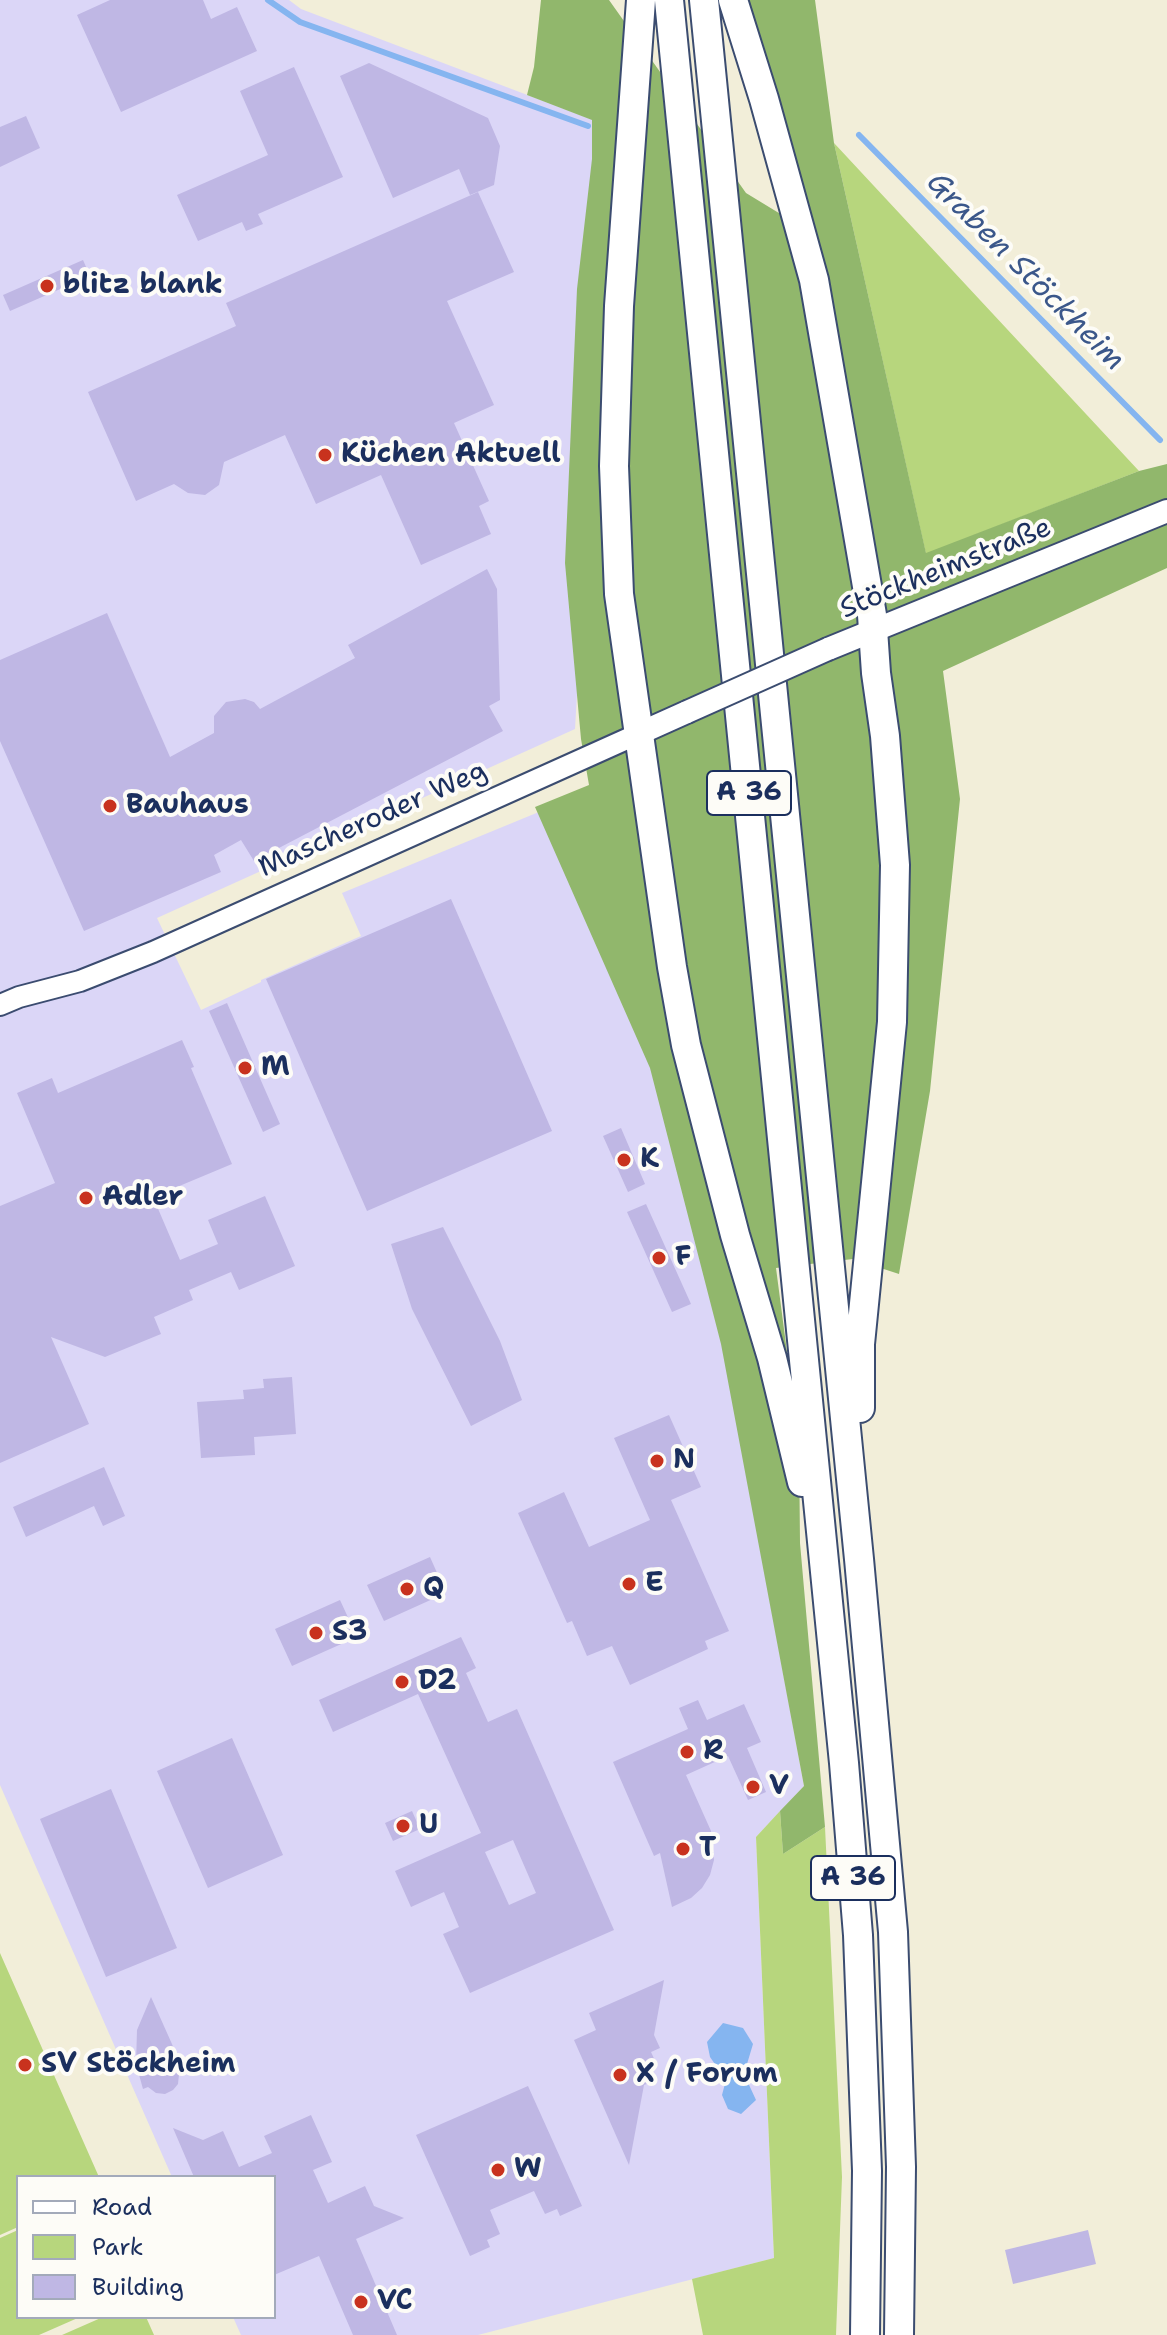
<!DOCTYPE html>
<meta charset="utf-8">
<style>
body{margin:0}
#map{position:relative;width:1167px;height:2335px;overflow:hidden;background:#f2eed9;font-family:"Shantell Sans",sans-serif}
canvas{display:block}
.legend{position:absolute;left:16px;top:2175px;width:260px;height:144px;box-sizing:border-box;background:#fdfcf7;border:2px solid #a3aaba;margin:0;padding:10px 14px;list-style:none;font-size:24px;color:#1b2f5e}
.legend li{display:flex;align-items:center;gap:16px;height:40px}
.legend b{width:40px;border:2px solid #a3aaba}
</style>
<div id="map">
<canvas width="1167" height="2335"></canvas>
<ul class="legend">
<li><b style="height:10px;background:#fff"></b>Road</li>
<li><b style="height:22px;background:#b7d67d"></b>Park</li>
<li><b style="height:22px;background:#bfb7e4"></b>Building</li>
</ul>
</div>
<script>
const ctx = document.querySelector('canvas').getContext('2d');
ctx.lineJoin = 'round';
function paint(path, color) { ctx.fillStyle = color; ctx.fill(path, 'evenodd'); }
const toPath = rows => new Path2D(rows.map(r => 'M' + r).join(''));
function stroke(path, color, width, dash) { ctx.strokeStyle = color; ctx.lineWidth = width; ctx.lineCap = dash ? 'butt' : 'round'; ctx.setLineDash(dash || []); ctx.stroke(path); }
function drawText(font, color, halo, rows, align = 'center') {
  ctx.font = font + ' "Shantell Sans",sans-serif'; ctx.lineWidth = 8; ctx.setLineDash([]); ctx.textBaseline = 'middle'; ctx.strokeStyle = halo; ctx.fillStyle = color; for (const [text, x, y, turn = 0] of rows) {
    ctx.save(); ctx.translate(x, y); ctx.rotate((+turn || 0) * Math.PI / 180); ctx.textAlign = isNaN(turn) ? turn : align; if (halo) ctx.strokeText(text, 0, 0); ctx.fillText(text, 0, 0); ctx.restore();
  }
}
paint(toPath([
 [0,0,289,0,301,9,609,126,575,729,157,918,201,1010,261,982,261,980,361,936,342,893,585,793,722,1342,804,1786,756,1837,774,2258,478,2335,241,2335,233,2317,274,2317,274,2177,172,2177,0,1785]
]), '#dbd6f7');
paint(toPath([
 [834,143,1139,471,926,554],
 [780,1811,783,1854,825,1827,842,2177,836,2335,703,2335,692,2279,774,2258,756,1837],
 [0,1953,99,2177,18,2177,18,2227,0,2235],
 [18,2230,18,2317,80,2317,39,2335,0,2335,0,2238],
 [103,2317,146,2317,154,2335,62,2335]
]), '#b7d67d');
paint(toPath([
 [541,0,609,0,746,193,815,235,748,0,815,0,834,143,926,553,1139,471,1167,464,1167,568,943,671,960,799,930,1091,899,1274,853,1259,776,1268,799,1444,800,1543,825,1827,783,1854,780,1811,804,1786,721,1344,650,1068,535,807,589,785,581,739,565,563,577,289,592,159,592,120,527,95,534,67]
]), '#91b76c');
paint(toPath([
 [723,2023,743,2028,753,2044,744,2074,756,2100,741,2114,728,2109,722,2095,726,2080,710,2057,707,2042]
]), '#85b5f0');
stroke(toPath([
 [268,0,300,22,588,126],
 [859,135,1160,440]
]), '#85b5f0', 6);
paint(toPath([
 [110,0,203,0,211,19,237,7,257,51,121,112,77,15],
 [369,63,488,118,500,146,494,185,470,195,459,169,393,198,340,76],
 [294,67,343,177,258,214,263,224,246,231,242,222,198,241,177,195,268,155,240,91],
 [26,116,40,148,0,167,0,127],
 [478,192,514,272,447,301,494,405,454,423,489,501,479,506,491,534,421,565,381,475,316,504,285,435,224,462,219,485,205,495,188,493,174,484,136,501,88,392,236,326,226,303],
 [83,260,90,276,10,311,3,295],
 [487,569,497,589,500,700,489,706,503,731,254,861,241,840,214,855,221,872,84,931,0,741,0,660,107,613,170,757,214,733,214,716,226,702,245,699,254,702,260,709,355,658,348,645],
 [451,899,552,1131,367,1211,266,979],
 [227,1003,280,1124,263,1132,209,1011],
 [182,1040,194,1067,191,1068,232,1164,153,1197,180,1260,218,1244,208,1220,265,1196,295,1266,239,1290,231,1272,189,1290,193,1300,154,1317,161,1334,105,1357,51,1337,89,1424,0,1463,0,1206,55,1183,17,1093,52,1078,58,1093],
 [621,1128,645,1184,628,1192,603,1136],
 [646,1204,691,1304,672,1312,627,1212],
 [443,1227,500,1341,522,1400,471,1426,412,1309,391,1244],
 [292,1377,296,1434,254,1437,255,1455,201,1458,197,1402,244,1399,243,1390,264,1388,263,1379],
 [669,1415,701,1487,671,1500,729,1631,705,1641,708,1649,630,1685,612,1646,587,1656,572,1621,567,1623,518,1513,564,1492,589,1547,650,1520,614,1438],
 [104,1467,125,1516,103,1526,94,1506,26,1537,13,1507],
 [430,1557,446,1593,384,1621,367,1585],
 [340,1600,357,1637,292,1666,275,1629],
 [461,1637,476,1668,466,1673,488,1722,517,1709,614,1930,470,1993,443,1934,459,1927,444,1892,411,1907,395,1871,481,1833,418,1694,333,1732,319,1700],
 [513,1840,536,1893,509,1905,485,1852],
 [698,1700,707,1720,744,1704,761,1742,747,1748,766,1792,748,1800,728,1756,686,1775,711,1831,714,1860,710,1875,702,1888,691,1898,672,1907,660,1853,654,1856,613,1762,688,1729,679,1708],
 [232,1738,283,1855,208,1888,157,1771],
 [111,1789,177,1948,106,1977,40,1819],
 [412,1811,420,1829,393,1841,385,1823],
 [664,1980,654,2035,660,2048,651,2052,657,2065,648,2068,654,2081,644,2085,629,2165,574,2040,596,2030,589,2013],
 [151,1997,184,2071,179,2074,178,2084,173,2090,165,2094,156,2093,148,2087,143,2089,136,2064,137,2030],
 [528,2086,582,2206,560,2216,557,2209,545,2214,534,2191,490,2210,500,2234,487,2240,490,2247,470,2256,416,2135],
 [311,2115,332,2162,313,2170,328,2203,365,2186,374,2206,404,2218,356,2239,397,2335,353,2335,319,2256,274,2275,274,2177,194,2177,173,2128,203,2140,223,2131,239,2167,272,2153,264,2136],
 [1088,2230,1096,2264,1013,2284,1005,2250]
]), '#bfb7e4');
const tertiary = toPath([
 [0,1005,19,997,80,981,153,952,638,734]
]);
const secondary = toPath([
 [828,649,1167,511],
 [638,734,687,712]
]);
const motorway = toPath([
 [641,0,619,306,614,466,619,594,672,967,686,1045,735,1235,772,1358,802,1482],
 [669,0,844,1763,858,1935,867,2171,865,2335],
 [704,0,859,1559,893,1932,901,2167,899,2335],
 [733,0,764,99,814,280,872,615,876,673,885,736,895,865,892,1022,860,1344,860,1408]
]);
stroke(tertiary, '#3b4c70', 24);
stroke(secondary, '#3b4c70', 26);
stroke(motorway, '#3b4c70', 32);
stroke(tertiary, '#fff', 20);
stroke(secondary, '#fff', 22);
stroke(motorway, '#fff', 28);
const secondaryBridge = toPath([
 [687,712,828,649]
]);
stroke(secondaryBridge, '#3b4c70', 26, []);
stroke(secondaryBridge, '#fff', 22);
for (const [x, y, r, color] of [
 [47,286,8,"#c8321e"],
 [325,455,8,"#c8321e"],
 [110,806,8,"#c8321e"],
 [245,1068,8,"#c8321e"],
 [624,1160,8,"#c8321e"],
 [86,1198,8,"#c8321e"],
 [659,1258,8,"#c8321e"],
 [657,1461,8,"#c8321e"],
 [629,1584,8,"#c8321e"],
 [407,1589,8,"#c8321e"],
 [316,1633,8,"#c8321e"],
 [402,1682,8,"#c8321e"],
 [687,1752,8,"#c8321e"],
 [753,1787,8,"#c8321e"],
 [403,1826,8,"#c8321e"],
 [683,1849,8,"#c8321e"],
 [25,2065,8,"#c8321e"],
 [620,2075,8,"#c8321e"],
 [498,2170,8,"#c8321e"],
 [361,2302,8,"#c8321e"]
]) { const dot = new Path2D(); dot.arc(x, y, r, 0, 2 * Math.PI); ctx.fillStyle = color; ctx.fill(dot); stroke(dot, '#fdfcf7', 3); }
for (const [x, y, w] of [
 [749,793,84],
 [853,1878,84]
]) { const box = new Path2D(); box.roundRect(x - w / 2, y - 22, w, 44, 6); ctx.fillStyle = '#fdfcf7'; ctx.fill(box); stroke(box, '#1b2f5e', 2); }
drawText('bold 26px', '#1b2f5e', null, [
 ["A 36",749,793],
 ["A 36",853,1878]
]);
drawText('bold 28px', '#1b2f5e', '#fdfcf7', [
 ["blitz blank",63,286],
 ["Küchen Aktuell",341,455],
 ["Bauhaus",126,806],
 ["M",261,1068],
 ["K",640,1160],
 ["Adler",102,1198],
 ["F",675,1258],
 ["N",673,1461],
 ["E",645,1584],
 ["Q",423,1589],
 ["S3",332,1633],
 ["D2",418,1682],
 ["R",703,1752],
 ["V",769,1787],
 ["U",419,1826],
 ["T",699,1849],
 ["SV Stöckheim",41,2065],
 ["X / Forum",636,2075],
 ["W",514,2170],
 ["VC",377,2302]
], 'left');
drawText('28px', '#1b2f5e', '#fdfcf7', [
 ["Stöckheimstraße",946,569,-22],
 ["Mascheroder Weg",373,820,-24]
]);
drawText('italic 30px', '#3b578a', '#fdfcf7', [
 ["Graben Stöckheim",1025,272,45]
]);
</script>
